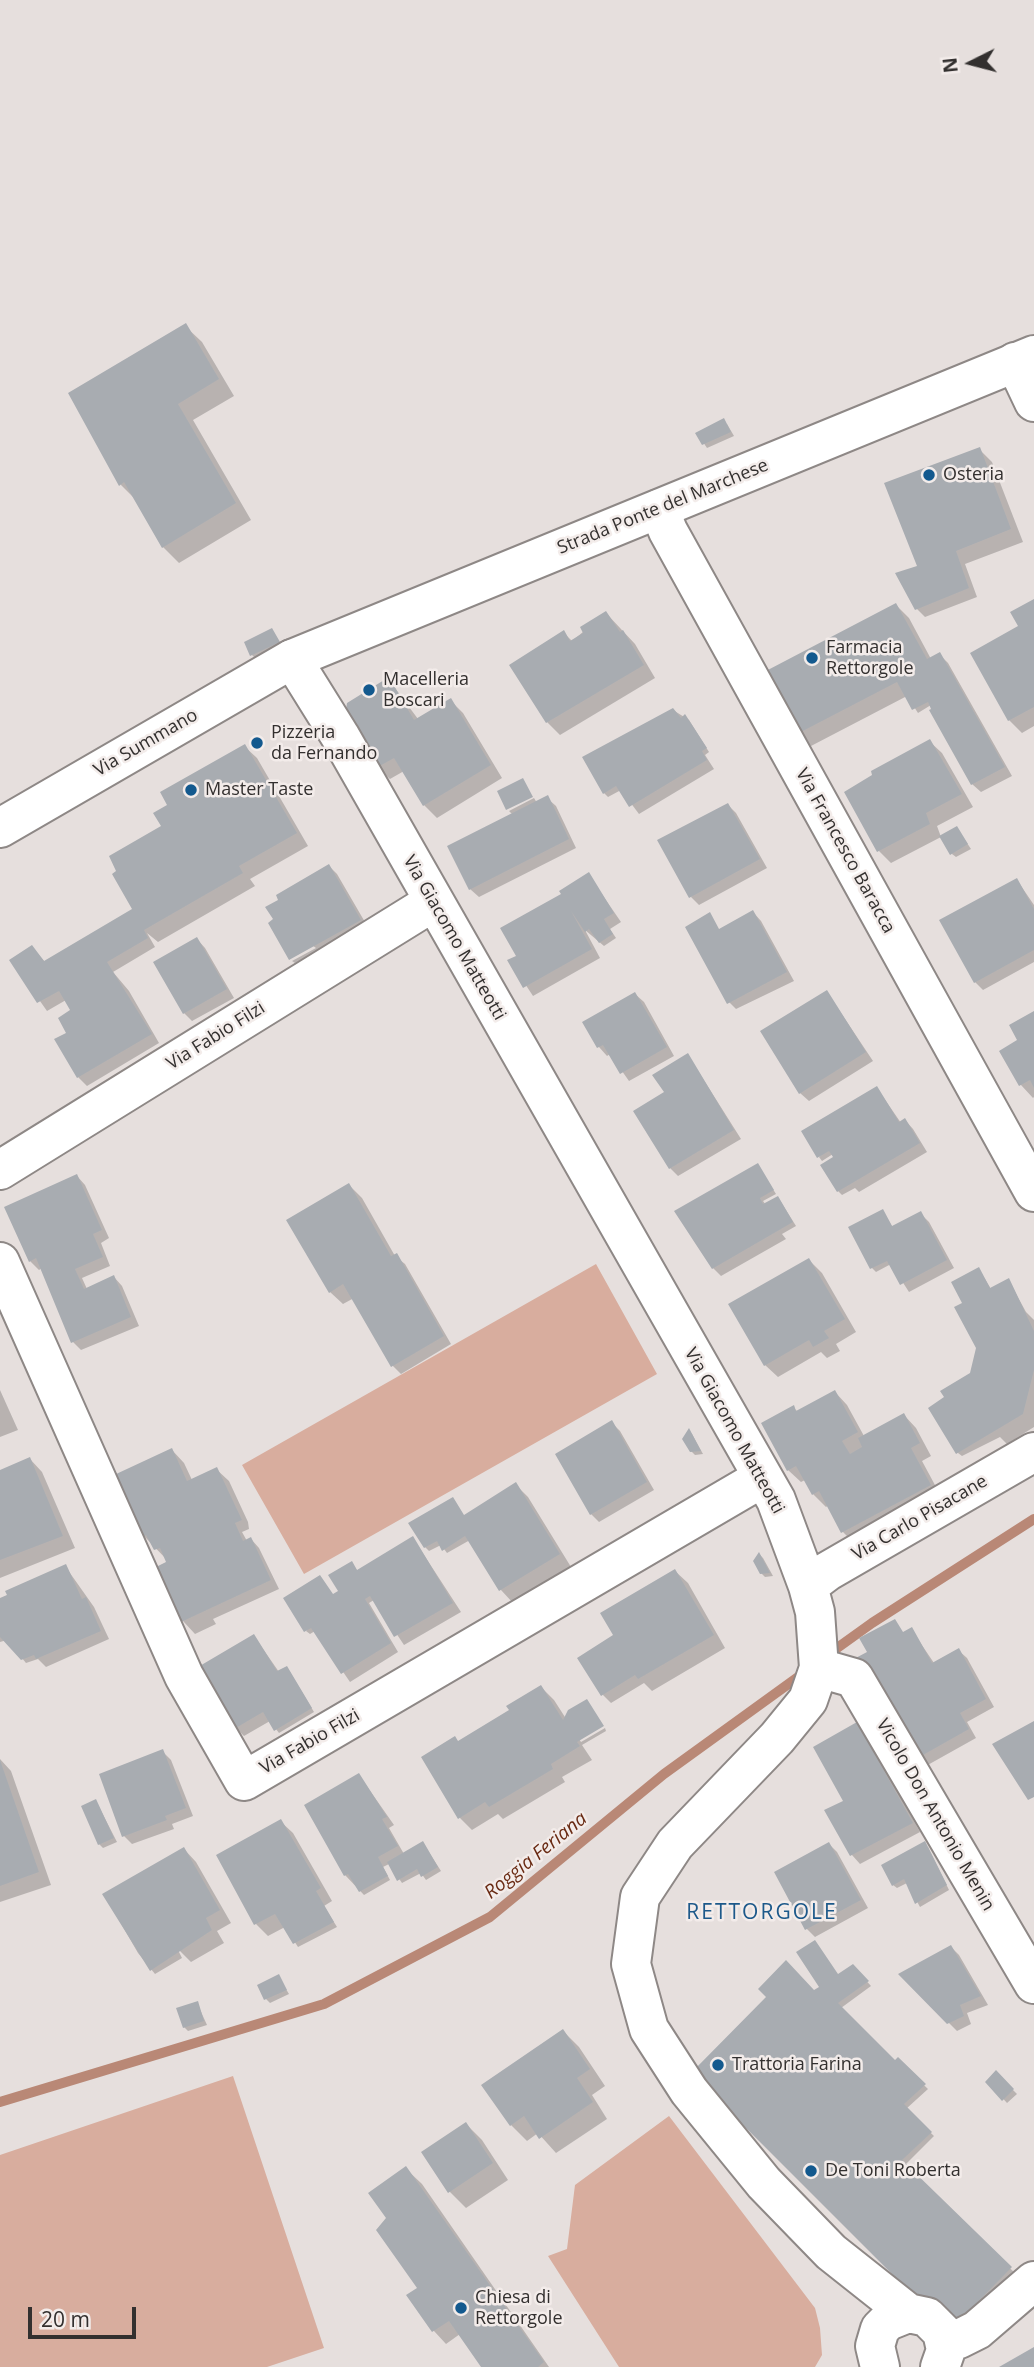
<!DOCTYPE html>
<style>
body{margin:0}
#map{position:relative;width:1034px;height:2367px;overflow:hidden;background:#e6dfdd;font-family:"Open Sans",sans-serif}
canvas{display:block}
.north{position:absolute;left:936px;top:28px;width:70px;height:70px;-webkit-text-stroke:5px #f3ecea;paint-order:stroke;rotate:264deg;font-size:19px;font-weight:700;line-height:28px;text-align:center;color:#33302f}
.north::after{content:'';display:block;margin:auto;width:24px;height:32px;background:#33302f;clip-path:polygon(50% 0,100% 100%,50% 72%,0 100%)}
.scale{position:absolute;left:28px;top:2307px;width:108px;height:32px;box-sizing:border-box;border:4px solid #33302f;border-top:0;padding-left:9px;font-size:21px;line-height:24px;white-space:nowrap;color:#33302f;-webkit-text-stroke:5px #f3ecea;paint-order:stroke}
</style>
<div id="map">
<canvas width="1034" height="2367"></canvas>
<div class="north">N</div>
<div class="scale">20 m</div>
</div>
<script>
const ctx = document.querySelector('canvas').getContext('2d');
ctx.lineJoin = 'round';
function paint(path, color) { ctx.fillStyle = color; ctx.fill(path, 'evenodd'); }
const toPath = rows => new Path2D(rows.map(r => 'M' + r).join(''));
function stroke(path, color, width, dash) { ctx.strokeStyle = color; ctx.lineWidth = width; ctx.lineCap = dash ? 'butt' : 'round'; ctx.setLineDash(dash || []); ctx.stroke(path); }
function drawText(font, color, halo, rows, align = 'center') {
  ctx.font = font + ' "Open Sans",sans-serif'; ctx.lineWidth = 5; ctx.setLineDash([]); ctx.textBaseline = 'middle'; ctx.strokeStyle = halo; ctx.fillStyle = color; for (const [text, x, y, turn = 0] of rows) {
    ctx.save(); ctx.translate(x, y); ctx.rotate((+turn || 0) * Math.PI / 180); ctx.textAlign = isNaN(turn) ? turn : align; if (halo) ctx.strokeText(text, 0, 0); ctx.fillText(text, 0, 0); ctx.restore();
  }
}
paint(toPath([
 [596,1264,657,1374,304,1574,242,1465],
 [233,2076,324,2348,267,2367,0,2367,0,2155],
 [669,2116,815,2308,820,2328,822,2355,815,2367,619,2367,548,2256,567,2249,575,2185]
]), '#d8ad9e');
paint(toPath([
 [185,326,202,342,234,396,193,420,251,520,179,563,163,547,138,502,121,485,70,394],
 [727,424,734,436,707,448,697,433],
 [979,449,992,462,1023,542,965,564,977,597,925,617,917,609,919,566],
 [1034,601,1034,726,1022,733,1009,720,1021,627],
 [896,605,909,618,931,659,940,655,948,663,1012,776,981,792,972,784,931,705,918,713,907,696,811,746,799,733],
 [606,613,635,644,655,678,560,735,547,722,564,633,572,641],
 [272,630,282,646,255,658,251,654],
 [389,680,418,719,450,700,463,713,502,778,437,818,424,805,404,771,390,779,377,767],
 [673,710,689,720,709,752,705,755,714,769,639,814,621,790,608,797,604,793],
 [929,741,942,753,973,807,937,826,941,837,891,863,879,851],
 [244,746,257,758,308,846,250,879,255,886,158,942,147,933,155,947,113,972,129,991,159,1043,87,1086,78,1077,68,1033,73,1011,66,1000,47,1011,11,960,32,947,45,962,134,910,170,806],
 [534,798,537,803,547,798,556,806,576,848,479,897,470,889,513,815,509,811],
 [728,805,736,813,767,868,699,905,691,897],
 [957,828,971,849,956,857,952,854],
 [329,866,337,874,369,929,318,958,313,953,295,963,292,961,316,948,276,920],
 [588,874,621,922,610,929,616,938,604,946,585,930,600,958,533,996,510,961,518,957],
 [1017,880,1034,905,1034,962,983,990,975,982],
 [753,912,761,921,794,981,736,1009,728,1001,720,931],
 [197,939,205,948,234,998,192,1021,184,1013],
 [827,992,873,1061,809,1101,800,1093],
 [635,994,644,1002,674,1056,629,1081,610,1054,607,1056,599,1047,585,1023],
 [1034,1014,1034,1097,1033,1098,1021,1085,1020,1040],
 [688,1055,741,1139,678,1176,670,1168,666,1093],
 [877,1088,901,1123,905,1120,913,1129,927,1152,859,1192,855,1188,842,1195,838,1191,833,1154,822,1161,819,1157],
 [758,1165,776,1194,763,1201,766,1205,781,1202,796,1226,782,1234,786,1239,721,1276,713,1268],
 [77,1176,85,1185,109,1238,101,1243,110,1266,82,1278,87,1289,114,1277,122,1286,139,1326,81,1350,73,1342,42,1268,39,1270,30,1261],
 [349,1185,362,1198,395,1256,405,1264,451,1344,401,1374,392,1365,354,1298,343,1304,330,1292],
 [883,1211,893,1228,920,1213,929,1222,954,1268,909,1292,891,1264,876,1272,872,1268],
 [809,1260,822,1273,856,1332,836,1344,840,1351,827,1358,821,1352,778,1377,765,1365],
 [979,1269,991,1289,1009,1281,1026,1312,1034,1320,1034,1427,1007,1444,1000,1437,962,1456,958,1453,978,1347,964,1304],
 [0,1390,18,1430,0,1437],
 [835,1392,847,1405,864,1436,904,1415,916,1428,931,1456,922,1461,942,1498,855,1544,843,1532,829,1505,826,1507,813,1494,805,1480,801,1482,788,1470,793,1407,798,1412],
 [612,1423,620,1431,654,1490,599,1522,591,1514],
 [689,1431,692,1434,703,1454,695,1455,691,1451],
 [172,1450,184,1463,192,1480,216,1469,229,1481,248,1522,249,1529,242,1532,247,1541,251,1539,259,1548,279,1589,213,1619,216,1624,195,1634,183,1621,169,1562,144,1536],
 [30,1459,42,1472,75,1548,0,1578,0,1472],
 [516,1485,528,1497,571,1567,513,1603,501,1590,470,1540,447,1553,441,1545,429,1551,425,1547,464,1516],
 [413,1538,461,1612,404,1645,374,1600,369,1603,398,1652,350,1682,315,1631,310,1634,306,1631,340,1591,352,1563,358,1572],
 [759,1554,763,1558,773,1576,765,1577,761,1573],
 [65,1566,94,1607,109,1639,46,1667,38,1659,26,1663,7,1640,0,1642,0,1599],
 [675,1571,688,1583,725,1648,652,1691,644,1683,611,1703,603,1695,612,1638],
 [911,1629,934,1663,958,1650,967,1658,994,1707,967,1722,976,1738,917,1771,870,1652],
 [254,1636,279,1672,290,1672,314,1712,279,1733,270,1721,244,1736,236,1728],
 [541,1687,554,1700,581,1742,605,1728,606,1731,582,1745,592,1760,562,1777,565,1782,503,1819,498,1814,472,1830,460,1818,459,1742,511,1711],
 [857,1724,865,1733,920,1832,860,1864,852,1855],
 [163,1752,171,1760,193,1816,172,1824,174,1829,132,1844,124,1836],
 [0,1759,11,1771,51,1885,0,1902],
 [359,1775,394,1825,389,1828,404,1854,423,1843,441,1871,426,1880,421,1873,402,1883,389,1864,383,1867,390,1880,364,1895,345,1875],
 [96,1801,117,1842,103,1848,99,1844],
 [280,1821,293,1833,332,1901,324,1906,337,1927,298,1947,285,1927,268,1936,256,1924],
 [829,1844,837,1852,868,1908,815,1937,806,1928],
 [928,1847,949,1890,920,1907,907,1883,897,1888,893,1885],
 [184,1849,196,1862,231,1923,217,1931,224,1943,191,1962,177,1948,182,1958,155,1974,138,1953,104,1894],
 [951,1947,959,1955,988,2005,967,2013,971,2024,957,2031,901,1975],
 [853,1966,871,1986,841,2008,895,2062,898,2060,928,2089,906,2109,934,2136,905,2165,1023,2281,963,2343,815,1992],
 [278,1976,289,1994,270,2003,266,1999],
 [197,2003,207,2025,188,2031,184,2027],
 [563,2031,579,2047,605,2086,592,2095,607,2119,556,2153,538,2133,527,2141,511,2125],
 [996,2073,1017,2094,1007,2103,988,2082],
 [466,2124,482,2140,508,2180,466,2208,450,2192,424,2152],
 [405,2168,422,2184,549,2367,483,2367,460,2334,446,2344,434,2331,409,2296,420,2288,388,2218]
]), '#0003');
stroke(toPath([
 [826,1656,872,1623,1034,1519],
 [0,2102,324,2004,490,1917,664,1774,805,1672]
]), '#b98876', 10);
paint(toPath([
 [186,323,219,379,178,404,236,503,162,548,124,482,119,486,68,393],
 [724,418,731,432,702,445,695,433],
 [980,447,1011,529,956,551,969,588,915,610,895,573,917,566,884,483],
 [1034,599,1034,707,1008,721,970,653,1018,626,1010,612],
 [896,603,927,659,940,652,1005,767,971,785,929,710,931,709,928,702,912,710,897,682,797,734,764,672],
 [606,611,620,632,623,630,644,665,546,723,509,665,564,630,570,641,583,633,580,627],
 [272,628,280,642,250,656,244,642],
 [389,677,414,720,451,698,491,765,423,806,394,758,376,768,345,716,347,703],
 [673,708,681,718,685,714,707,748,702,751,707,760,629,807,616,786,603,794,582,757],
 [930,739,962,794,926,813,930,824,877,852,844,792,872,775,871,771],
 [245,744,297,833,239,866,243,873,144,930,148,938,107,962,152,1034,77,1078,54,1039,66,1033,58,1018,70,1010,59,991,37,1003,9,960,32,945,44,961,132,909,112,874,116,871,109,856,161,826,153,813,167,805,160,792],
 [523,778,533,797,506,810,497,791],
 [548,795,569,839,469,890,447,846],
 [728,803,760,859,689,898,657,840],
 [957,826,968,844,950,855,939,836],
 [329,864,361,920,289,960,268,923,273,919,265,907,278,900,276,895],
 [589,872,614,913,604,919,613,934,599,943,589,929,585,932,571,911,592,949,523,988,507,960,516,956,500,928,561,894,559,891],
 [1017,878,1034,909,1034,950,974,983,939,920],
 [753,910,787,972,727,1004,685,927,710,912,719,929],
 [197,937,227,989,183,1014,153,962],
 [827,990,866,1052,799,1094,760,1031],
 [635,992,667,1047,620,1074,603,1045,597,1048,582,1022],
 [1034,1011,1034,1088,1030,1080,1019,1086,999,1051,1017,1040,1009,1025],
 [688,1053,734,1130,669,1169,633,1111,664,1092,652,1075],
 [877,1086,899,1122,905,1118,920,1143,837,1192,820,1165,833,1157,829,1151,817,1158,801,1131],
 [758,1163,774,1190,760,1198,763,1204,778,1196,793,1222,712,1269,674,1211],
 [77,1174,102,1230,93,1234,103,1257,75,1269,84,1289,114,1275,131,1317,71,1343,36,1258,29,1262,4,1207],
 [349,1183,391,1256,397,1253,444,1336,391,1367,343,1284,329,1293,286,1220],
 [883,1209,892,1226,921,1211,947,1260,900,1285,887,1261,870,1269,848,1227],
 [809,1258,845,1319,824,1331,829,1338,813,1347,809,1340,764,1366,728,1304],
 [979,1267,990,1288,1009,1278,1034,1331,1034,1370,1023,1414,956,1454,928,1408,944,1397,940,1391,970,1373,976,1348,954,1307,962,1303,951,1282],
 [835,1390,858,1432,842,1441,850,1454,862,1447,858,1438,904,1413,920,1443,911,1448,931,1485,841,1533,819,1491,812,1495,796,1466,787,1471,761,1423,794,1405,796,1411],
 [612,1420,647,1482,590,1515,555,1454],
 [689,1428,701,1451,690,1452,682,1439],
 [172,1448,187,1481,217,1467,242,1520,235,1523,243,1541,251,1537,271,1580,181,1622,156,1567,166,1562,160,1548,154,1550,146,1535,143,1537,114,1475],
 [30,1457,63,1536,0,1560,0,1470],
 [516,1482,560,1554,499,1591,465,1536,442,1551,437,1541,424,1548,408,1523,453,1497,464,1515],
 [413,1536,453,1603,394,1637,370,1596,365,1599,391,1643,341,1674,311,1628,304,1632,283,1598,320,1575,333,1594,338,1591,328,1575,352,1561,357,1570],
 [759,1552,770,1573,760,1574,753,1561],
 [66,1564,82,1599,86,1597,101,1631,36,1659,34,1655,21,1660,0,1637,0,1598,7,1595,5,1591],
 [675,1569,714,1635,638,1679,635,1675,601,1696,577,1658,613,1635,600,1613],
 [895,1619,903,1632,912,1627,932,1663,959,1648,986,1699,960,1713,969,1729,907,1764,850,1661,867,1652,859,1638],
 [254,1634,277,1671,287,1666,312,1708,274,1731,263,1712,234,1729,198,1667],
 [541,1685,563,1720,568,1710,587,1699,604,1726,577,1742,580,1746,551,1764,553,1769,489,1807,485,1802,458,1819,421,1757,455,1736,458,1741,509,1710,506,1706],
 [1034,1721,1034,1797,1028,1800,992,1744],
 [857,1722,913,1823,850,1856,824,1810,843,1801,813,1747],
 [163,1749,186,1808,165,1816,167,1820,122,1837,99,1774],
 [0,1760,39,1872,0,1886],
 [359,1773,387,1817,382,1819,398,1846,378,1857,388,1876,359,1892,348,1874,344,1876,304,1805],
 [96,1799,114,1838,98,1845,81,1806],
 [281,1819,321,1888,316,1891,334,1922,293,1944,275,1914,254,1925,216,1855],
 [423,1841,438,1867,421,1877,417,1869,397,1881,387,1862],
 [925,1841,947,1885,915,1904,904,1879,892,1886,881,1865],
 [829,1842,861,1900,805,1930,774,1872],
 [184,1847,220,1910,206,1918,212,1930,150,1971,102,1894],
 [815,1940,838,1974,853,1964,869,1981,838,2003,895,2060,898,2057,926,2084,904,2104,932,2132,902,2160,1012,2267,949,2331,715,2097,693,2071,766,1997,758,1989,786,1960,814,1990,819,1987,796,1952],
 [951,1945,981,1996,960,2005,964,2016,947,2024,898,1974],
 [279,1974,287,1990,264,2000,257,1985],
 [198,2001,204,2021,183,2028,176,2008],
 [563,2029,590,2069,577,2078,593,2102,539,2139,524,2116,510,2126,481,2085],
 [996,2070,1014,2089,1002,2101,985,2082],
 [466,2122,493,2163,448,2193,421,2152],
 [406,2166,544,2362,538,2367,481,2367,449,2321,432,2332,406,2295,417,2288,376,2230,386,2218,368,2193],
 [1034,2347,1034,2367,999,2367]
]), '#a8acb1');
const minor = toPath([
 [1015,362,1034,402],
 [659,509,668,531,1034,1192],
 [292,659,340,736,776,1500,808,1586,815,1612,819,1668,808,1700,777,1738,675,1844,640,1897,631,1964,649,2029,689,2091,764,2183,831,2252,908,2313],
 [0,1170,433,902],
 [0,1262,184,1676,244,1781,762,1478],
 [808,1586,828,1571,1034,1452],
 [819,1668,854,1678,1034,1984],
 [945,2341,959,2339,977,2330,1034,2281],
 [880,2367,875,2346,880,2329,888,2321,908,2313,927,2317,942,2332,946,2350,940,2367]
]);
const major = toPath([
 [0,828,292,659,1034,355]
]);
stroke(minor, '#8e8886', 42);
stroke(major, '#8e8886', 42);
stroke(minor, '#fff', 38);
stroke(major, '#fff', 38);
for (const [x, y, r, color] of [
 [929,475,7,"#13598e"],
 [812,658,7,"#13598e"],
 [369,690,7,"#13598e"],
 [257,743,7,"#13598e"],
 [191,790,7,"#13598e"],
 [718,2065,7,"#13598e"],
 [811,2171,7,"#13598e"],
 [461,2308,7,"#13598e"]
]) { const dot = new Path2D(); dot.arc(x, y, r, 0, 2 * Math.PI); ctx.fillStyle = color; ctx.fill(dot); stroke(dot, '#f3ecea', 2.5); }
drawText('18px', '#33302f', '#f3ecea', [
 ["Osteria",943,475],
 ["Farmacia",826,648],
 ["Rettorgole",826,669],
 ["Macelleria",383,680],
 ["Boscari",383,701],
 ["Pizzeria",271,733],
 ["da Fernando",271,754],
 ["Master Taste",205,790],
 ["Trattoria Farina",732,2065],
 ["De Toni Roberta",825,2171],
 ["Chiesa di",475,2298],
 ["Rettorgole",475,2319]
], 'left');
drawText('18px', '#33302f', '#f3ecea', [
 ["Strada Ponte del Marchese",663,507,-22],
 ["Via Summano",146,743,-30],
 ["Via Francesco Baracca",845,851,61],
 ["Via Giacomo Matteotti",454,938,60],
 ["Via Fabio Filzi",216,1036,-32],
 ["Via Giacomo Matteotti",734,1431,61],
 ["Via Carlo Pisacane",920,1518,-30],
 ["Via Fabio Filzi",310,1742,-30],
 ["Vicolo Don Antonio Menin",935,1815,60]
]);
drawText('italic 19px', '#692a13', '#f3ecea', [
 ["Roggia Feriana",536,1856,-39]
]);
ctx.letterSpacing = '2px';
drawText('21px', '#1d598a', '#f3ecea', [
 ["RETTORGOLE",762,1913]
]);
ctx.letterSpacing = '0px';
</script>
